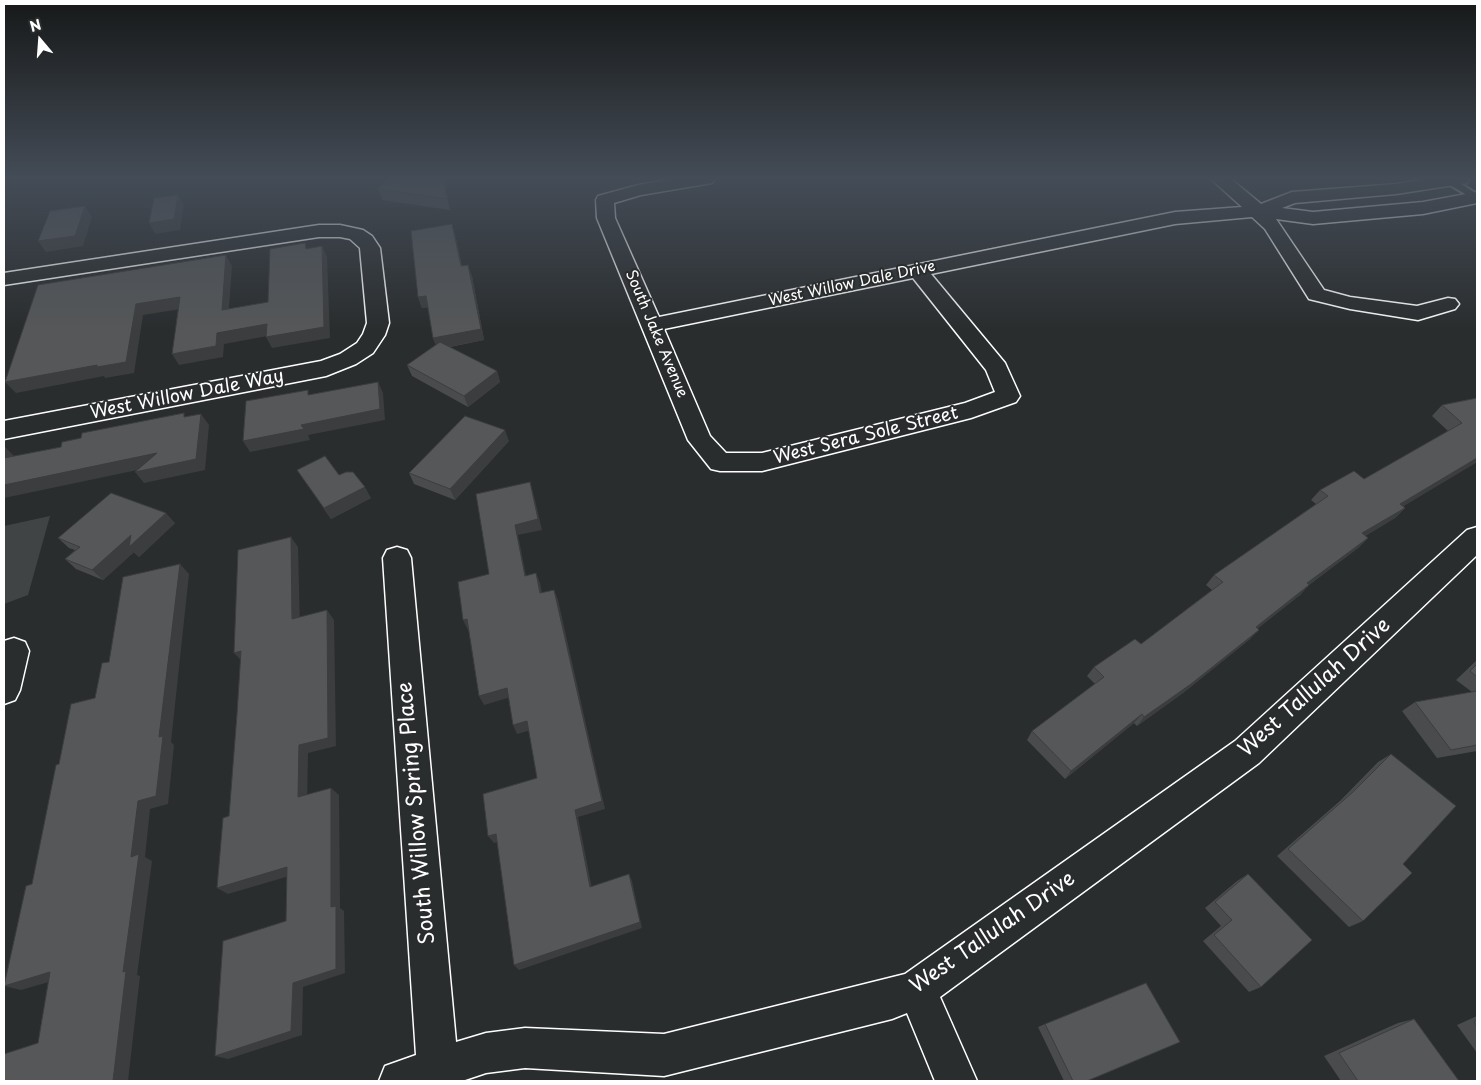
<!DOCTYPE html>
<style>
body{margin:0}
#map{position:relative;width:1481px;height:1085px;overflow:hidden;background:#2a2d2e;font-family:"Playpen Sans",sans-serif}
canvas{display:block}
.frame{position:absolute;inset:0;border:5px solid #fff;pointer-events:none}
.north{position:absolute;left:15px;top:15px;width:50px;height:50px;-webkit-text-stroke:4px #2a2d2e;paint-order:stroke;rotate:342deg;font-size:14px;font-weight:700;line-height:20px;text-align:center;color:#fff}
.north::after{content:'';display:block;margin:auto;width:18px;height:22px;background:#fff;clip-path:polygon(50% 0,100% 100%,50% 72%,0 100%)}
</style>
<div id="map">
<canvas width="1481" height="1085"></canvas>
<div class="frame"></div>
<div class="north">N</div>
</div>
<script>
const ctx = document.querySelector('canvas').getContext('2d');
ctx.lineJoin = 'round';
function paint(path, color) { ctx.fillStyle = color; ctx.fill(path, 'evenodd'); }
const toPath = rows => new Path2D(rows.map(r => 'M' + r).join(''));
function stroke(path, color, width, dash) { ctx.strokeStyle = color; ctx.lineWidth = width; ctx.lineCap = dash ? 'butt' : 'round'; ctx.setLineDash(dash || []); ctx.stroke(path); }
function drawText(font, color, halo, rows, align = 'center') {
  ctx.font = font + ' "Playpen Sans",sans-serif'; ctx.lineWidth = 4; ctx.setLineDash([]); ctx.textBaseline = 'middle'; ctx.strokeStyle = halo; ctx.fillStyle = color; for (const [text, x, y, turn = 0] of rows) {
    ctx.save(); ctx.translate(x, y); ctx.rotate((+turn || 0) * Math.PI / 180); ctx.textAlign = isNaN(turn) ? turn : align; if (halo) ctx.strokeText(text, 0, 0); ctx.fillText(text, 0, 0); ctx.restore();
  }
}
paint(toPath([
 [50,516,28,595,4,604,4,526]
]), '#414445');
const service = toPath([
 [1440,179,1453,179,1477,194,1477,201,1440,179]
]);
const minor = toPath([
 [672,179,715,179,712,183,706,184,641,195,614,203,615,218,659,317,1175,212,1242,207,1211,179,1231,179,1261,204,1292,192,1396,184,1426,179,1470,179,1467,183,1461,184,1396,194,1295,203,1282,208,1313,212,1423,202,1477,192,1477,203,1423,214,1313,224,1276,219,1324,290,1350,297,1417,306,1448,298,1455,299,1459,304,1455,309,1418,320,1350,309,1309,299,1265,229,1252,217,1175,224,931,274,1005,363,1020,396,1016,402,971,418,762,471,720,471,711,469,688,440,597,218,596,200,598,196,638,185,672,179],
 [913,278,986,370,995,392,965,403,762,453,726,453,710,436,664,329,913,278],
 [319,225,340,225,363,230,372,236,380,248,389,323,385,335,373,353,356,364,326,376,4,439,4,421,321,361,340,354,357,343,363,334,367,323,360,248,350,239,340,237,319,237,4,285,4,273,319,225],
 [1477,527,1477,555,1259,763,940,997,977,1081,935,1081,907,1013,892,1019,664,1076,525,1068,486,1073,462,1081,379,1081,385,1066,416,1055,383,558,387,550,397,547,407,550,411,558,456,1042,486,1033,525,1028,664,1034,905,974,1235,741,1467,530,1477,527],
 [14,638,25,642,29,651,20,690,15,700,4,704,4,641,14,638]
]);
stroke(service, '#fff', 4);
stroke(minor, '#fff', 3);
paint(service, '#2a2d2e');
paint(minor, '#2a2d2e');
paint(toPath([
 [444,179,450,210,382,200,378,189],
 [455,234,462,266,472,276,484,340,450,347,497,371,500,382,468,407,412,376,407,365,436,345,433,338,428,307,422,308,418,297],
 [1477,398,1477,462,1403,506,1405,508,1395,518,1365,536,1368,538,1358,548,1309,585,1300,595,1258,628,1250,639,1183,693,1137,726,1134,723,1065,779,1027,740,1032,731,1095,684,1087,676,1094,667,1141,644,1212,590,1206,585,1214,575,1316,504,1311,500,1320,490,1364,479,1448,431,1432,416,1442,405],
 [509,441,455,500,414,484,409,473],
 [297,470,339,475,371,498,331,519],
 [175,523,139,557,134,552,103,580,76,569,65,559,75,550,69,548,58,538],
 [1477,660,1477,751,1437,758,1402,711,1415,702,1472,692,1456,680],
 [1391,754,1403,864,1363,921,1349,927,1277,856,1341,800,1378,762],
 [1248,874,1261,987,1249,992,1203,941,1221,926,1205,908,1237,881],
 [1477,1016,1477,1053,1457,1025],
 [1414,1019,1459,1081,1341,1081,1324,1056,1398,1023],
 [1045,1024,1087,1081,1064,1081,1038,1027]
]), '#494b4c');
paint(toPath([
 [443,179,444,179,450,210,447,199],
 [178,195,184,205,180,230,155,234,149,223],
 [85,206,92,217,83,246,46,252,38,241],
 [452,224,455,234,464,277,461,266],
 [322,246,327,257,330,338,272,348,266,337],
 [226,255,232,266,228,321,222,310],
 [468,265,472,276,484,340,437,349,433,338],
 [426,296,430,307,422,308,418,297],
 [180,297,187,308,143,315,134,373,105,378,104,376,16,393,5,382,136,304],
 [267,324,273,335,224,344,223,357,179,365,172,354,217,333],
 [497,371,500,382,468,407,464,396],
 [378,382,383,393,385,420,308,435,310,440,250,452,243,441,301,425],
 [201,414,209,425,205,470,144,483,135,472],
 [505,430,509,441,455,500,450,489],
 [6,448,17,459,4,459,4,455],
 [157,453,166,464,4,498,4,485],
 [1477,458,1477,462,1389,515,1400,504],
 [530,482,533,492,542,530,518,535,528,586,525,576,515,525],
 [365,487,371,498,331,519,324,508],
 [1405,508,1395,518,1352,544,1362,533],
 [166,513,175,523,139,557,134,552,103,580,92,570,131,535],
 [291,537,298,547,300,628,292,619],
 [1368,538,1358,548,1298,593,1307,583],
 [180,564,189,574,171,742,174,745,168,804,150,809,145,857,152,861,137,975,140,976,128,1081,113,1081,123,972,131,857,138,801,159,737],
 [536,573,540,583,544,603,540,593],
 [1309,585,1300,595,1247,637,1256,627],
 [554,590,558,600,605,809,578,817,593,894,590,887,575,810],
 [327,610,334,620,336,746,308,753,307,804,298,797,299,745],
 [467,619,472,629,468,630,463,620],
 [1259,630,1250,639,1183,693,1137,726,1144,717],
 [241,651,243,662,234,653],
 [507,688,511,697,484,705,479,696],
 [1142,714,1134,723,1065,779,1071,771],
 [527,721,531,730,517,734,513,725],
 [331,788,339,795,340,908,344,911,345,973,303,987,302,1035,228,1059,215,1056,293,983,331,907],
 [496,834,501,841,494,843,488,836],
 [287,867,296,874,228,894,217,888],
 [629,874,632,881,642,928,519,970,514,965],
 [50,972,66,977,21,990,4,986]
]), '#3c3d3e');
const building = toPath([
 [388,179,443,179,447,199,378,189,388,179],
 [178,195,174,219,149,223,154,198,178,195],
 [85,206,75,236,38,241,50,211,85,206],
 [452,224,461,266,468,265,481,329,433,338,426,296,418,297,411,231,452,224],
 [305,243,306,249,322,246,324,327,266,337,267,324,217,333,216,346,172,354,180,297,136,304,126,362,97,367,97,365,5,382,38,285,226,255,222,310,268,302,270,249,305,243],
 [440,342,497,371,464,396,407,365,440,342],
 [378,382,380,409,301,425,304,429,243,441,246,401,308,390,308,395,378,382],
 [1477,398,1477,458,1400,504,1405,508,1362,533,1368,538,1307,583,1309,585,1256,627,1259,630,1191,684,1144,717,1142,714,1071,771,1032,731,1104,677,1094,667,1135,639,1141,644,1223,582,1214,575,1328,496,1320,490,1354,471,1364,479,1462,423,1442,405,1477,398],
 [184,413,184,417,201,414,196,459,135,472,157,453,4,485,4,458,61,447,62,442,81,438,82,433,184,413],
 [465,416,505,430,450,489,409,473,465,416],
 [4,448,6,448,4,455,4,448],
 [325,456,339,475,346,472,353,472,365,487,324,508,297,470,325,456],
 [530,482,538,519,515,525,525,576,536,573,540,593,554,590,602,801,575,810,590,887,629,874,640,922,514,965,496,834,488,836,483,794,537,778,527,721,513,725,507,688,479,696,467,619,463,620,458,582,489,574,476,494,530,482],
 [111,493,166,513,129,547,131,535,92,570,65,559,80,547,58,538,111,493],
 [291,537,292,619,327,610,328,738,299,745,298,797,331,788,331,907,336,906,336,969,293,983,291,1031,215,1056,223,941,286,921,287,867,217,888,223,818,229,816,237,714,241,651,234,653,238,550,291,537],
 [180,564,159,737,163,736,156,796,138,801,131,857,139,854,123,972,126,971,113,1081,4,1081,4,1054,38,1043,50,972,4,986,26,886,32,884,56,765,59,764,71,704,95,698,102,663,109,662,123,577,180,564],
 [1477,664,1477,677,1470,671,1477,664],
 [1477,691,1477,745,1451,750,1415,702,1477,691],
 [1391,754,1456,806,1403,864,1412,873,1363,921,1288,849,1353,792,1391,754],
 [1248,874,1312,940,1261,987,1214,935,1232,920,1215,902,1248,874],
 [1146,983,1180,1042,1087,1081,1073,1081,1045,1024,1146,983],
 [1414,1019,1459,1081,1358,1081,1339,1053,1414,1019],
 [1477,1020,1477,1026,1474,1022,1477,1020]
]);
paint(building, '#555758');
stroke(building, '#3c3d3e', 1);
const sky = ctx.createLinearGradient(0, 0, 0, 331);
sky.addColorStop(0, '#171919');
sky.addColorStop(0.54, '#444c57');
sky.addColorStop(1, '#444c5700');
ctx.fillStyle = sky;
ctx.fillRect(0, 0, 1481, 331);
drawText('15px', '#fff', '#2a2d2e', [
 ["West Willow Dale Drive",852,284,-12],
 ["South Jake Avenue",656,334,67]
]);
drawText('18px', '#fff', '#2a2d2e', [
 ["West Willow Dale Way",187,395,-11],
 ["West Sera Sole Street",866,436,-14]
]);
drawText('21px', '#fff', '#2a2d2e', [
 ["West Tallulah Drive",1315,688,-42],
 ["South Willow Spring Place",417,813,-95],
 ["West Tallulah Drive",993,933,-35]
]);
</script>
